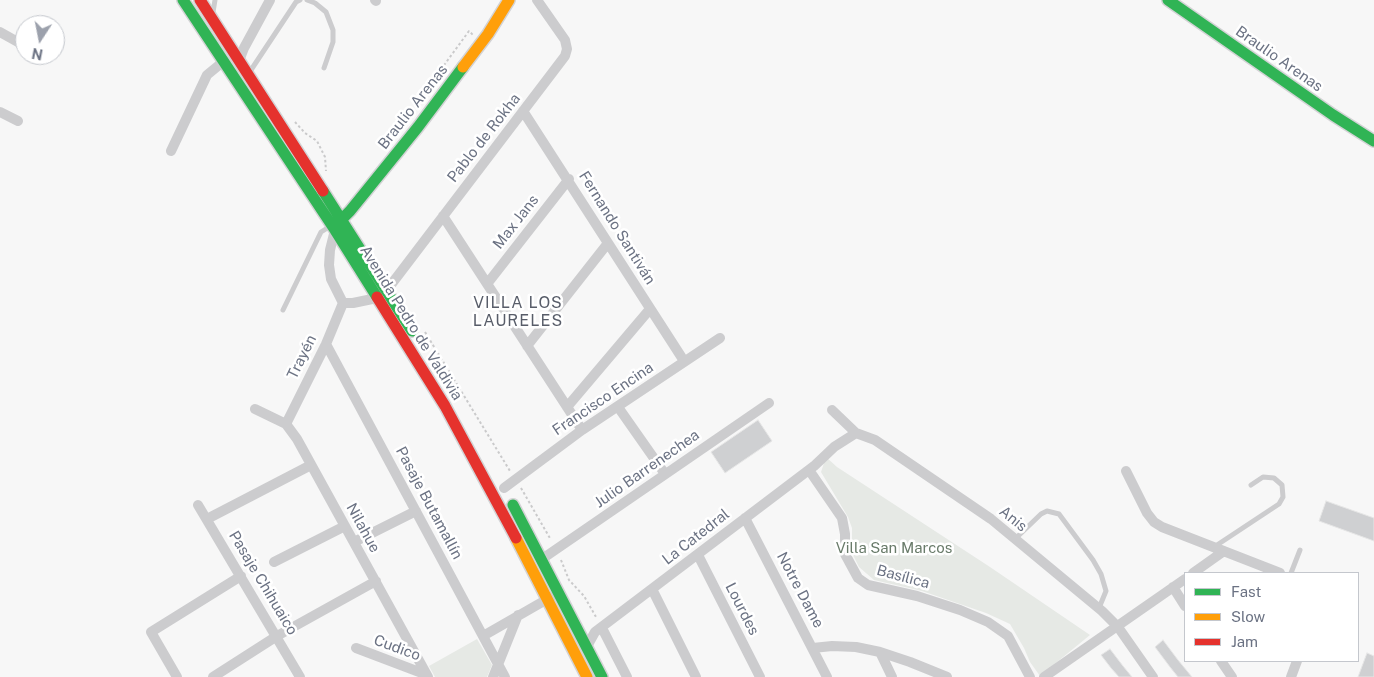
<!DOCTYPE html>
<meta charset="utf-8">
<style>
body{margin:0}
#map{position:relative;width:1374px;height:677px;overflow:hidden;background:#f7f7f7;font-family:"Public Sans",sans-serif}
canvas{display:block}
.legend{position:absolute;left:1184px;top:572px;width:175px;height:90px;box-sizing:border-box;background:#fff;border:1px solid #c4c7cd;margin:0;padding:6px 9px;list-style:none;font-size:15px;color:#6b7283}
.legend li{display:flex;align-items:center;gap:10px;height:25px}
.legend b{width:25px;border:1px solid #c4c7cd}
.north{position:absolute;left:15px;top:15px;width:50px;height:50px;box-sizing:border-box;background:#fff;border:1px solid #c4c7cd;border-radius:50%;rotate:191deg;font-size:14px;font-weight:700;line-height:20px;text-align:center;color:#6b7283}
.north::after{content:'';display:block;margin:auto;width:18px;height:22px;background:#9ca1ac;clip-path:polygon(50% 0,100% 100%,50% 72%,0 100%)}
</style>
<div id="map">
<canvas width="1374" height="677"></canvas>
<ul class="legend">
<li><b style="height:6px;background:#30b455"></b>Fast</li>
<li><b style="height:6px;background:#ff9f0a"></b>Slow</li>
<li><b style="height:6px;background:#e5322d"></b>Jam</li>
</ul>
<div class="north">N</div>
</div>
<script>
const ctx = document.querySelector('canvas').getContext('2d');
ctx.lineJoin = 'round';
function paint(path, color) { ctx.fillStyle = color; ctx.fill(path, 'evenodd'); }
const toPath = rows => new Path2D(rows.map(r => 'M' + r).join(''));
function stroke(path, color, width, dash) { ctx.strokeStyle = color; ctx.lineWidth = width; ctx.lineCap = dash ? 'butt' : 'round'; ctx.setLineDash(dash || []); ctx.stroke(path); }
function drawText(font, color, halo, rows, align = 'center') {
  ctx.font = font + ' "Public Sans",sans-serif'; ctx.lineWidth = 5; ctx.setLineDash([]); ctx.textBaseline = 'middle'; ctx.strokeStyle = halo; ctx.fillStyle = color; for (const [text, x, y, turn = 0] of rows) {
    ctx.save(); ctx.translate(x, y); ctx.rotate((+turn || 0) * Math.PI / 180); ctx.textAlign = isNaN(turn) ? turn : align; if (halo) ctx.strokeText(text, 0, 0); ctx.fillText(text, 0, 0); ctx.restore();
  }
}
paint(toPath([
 [826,457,837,467,990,567,1090,635,1040,676,1030,662,1024,648,1010,624,986,613,922,591,874,580,859,567,852,553,852,528,848,517,821,472],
 [477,639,492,665,487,677,435,677,429,666]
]), '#e6e9e5');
const building = toPath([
 [758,420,772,441,725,473,711,452,758,420],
 [1326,501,1374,518,1374,541,1319,521,1326,501],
 [1163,640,1178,660,1192,677,1178,677,1170,667,1155,647,1163,640],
 [1110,649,1123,666,1132,677,1119,677,1111,668,1101,655,1110,649],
 [1367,653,1374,656,1374,677,1358,677,1367,653]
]);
paint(building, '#cfd0d2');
stroke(building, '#e6e6e6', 1);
const fast = toPath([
 [183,0,335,230,377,297],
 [1168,0,1333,115,1374,141],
 [323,191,412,331],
 [332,225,341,220,350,211,418,127,463,67],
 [513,505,602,677]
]);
const slow = toPath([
 [463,67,488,34,509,0],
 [516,538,587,677]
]);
const jam = toPath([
 [200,0,323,191],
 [377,297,445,406,516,538]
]);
stroke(fast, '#d3d3d5', 14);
stroke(slow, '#d3d3d5', 14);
stroke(jam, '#d3d3d5', 14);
stroke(toPath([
 [295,122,305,133,317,141,325,157,326,171],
 [388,142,469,31,473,35],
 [425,332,510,471],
 [521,488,551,540],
 [561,560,569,580,584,596,596,617]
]), '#cacacb', 2, [2.5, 2.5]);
stroke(toPath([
 [307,0,315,3,326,12,333,30,333,42,324,68],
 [213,12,215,0],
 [249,73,296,2,300,0],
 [283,310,321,232,329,227],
 [1015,539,1041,514,1047,511,1059,514,1093,560,1101,574,1106,591,1099,608],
 [1214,547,1279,504,1283,497,1282,485,1274,478,1263,477,1251,485],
 [1291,573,1300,550]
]), '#ccccce', 5);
stroke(toPath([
 [375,0,376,1],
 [0,32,25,46],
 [42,55,48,58],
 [239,61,244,48,270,0],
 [523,111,684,361],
 [0,112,18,121],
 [171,151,207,75,224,61],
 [443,216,582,430],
 [335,230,330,250,329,265,331,279,343,303],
 [487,284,569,179],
 [387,290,565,56,567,49,565,40,537,0],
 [343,303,353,303,377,298],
 [326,344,505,677],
 [527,346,608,243],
 [567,407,650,309],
 [618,407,665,474],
 [255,409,286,424,297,439,428,677],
 [832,410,856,433,875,440,991,519,1102,611,1118,627,1153,677],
 [286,424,326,344,343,303],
 [809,470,842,518,845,534,845,554,858,578,868,585,917,596,960,610,988,622,1008,636,1030,677],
 [1126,471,1147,513,1154,522,1162,527,1280,573],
 [504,488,582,430,720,338],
 [198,505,300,677],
 [745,518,827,677],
 [207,519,311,465],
 [354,542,416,511],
 [698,555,760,677],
 [542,559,769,403],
 [274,562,345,526],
 [1193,573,1224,551],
 [1173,587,1185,606],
 [652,589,696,677],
 [602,628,627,677],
 [483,636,551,597],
 [356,648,427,675],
 [586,648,595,632,814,466,834,447,856,433],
 [813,648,832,646,856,647,880,652,910,662,947,677],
 [880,652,892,677],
 [1221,661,1232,677],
 [177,677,151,632,241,576],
 [213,677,277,636,376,581],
 [493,677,518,615],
 [1044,677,1185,579],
 [1291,677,1297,661]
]), '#ccccce', 10);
stroke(fast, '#30b455', 11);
stroke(slow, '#ff9f0a', 11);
stroke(jam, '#e5322d', 11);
drawText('15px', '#6b7283', '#fff', [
 ["Braulio Arenas",1279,59,35],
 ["Braulio Arenas",413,107,-52],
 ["Pablo de Rokha",484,138,-52],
 ["Max Jans",516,222,-52],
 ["Fernando Santiván",617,228,58],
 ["Avenida Pedro de Valdivia",411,323,58],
 ["Trayén",302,357,-64],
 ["Francisco Encina",603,399,-34],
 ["Julio Barrenechea",647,469,-35],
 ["Pasaje Butamallín",429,503,62],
 ["Anis",1013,519,39],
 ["Nilahue",363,528,61],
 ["La Catedral",696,537,-38],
 ["Basílica",903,577,15],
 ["Pasaje Chihuaico",263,583,59],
 ["Notre Dame",800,590,62],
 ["Lourdes",742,609,63],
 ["Cudico",397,648,20]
]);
drawText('15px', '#697b6a', '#fff', [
 ["Villa San Marcos",894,548]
]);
ctx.letterSpacing = '1px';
drawText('16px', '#585d69', '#fff', [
 ["VILLA LOS",518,303],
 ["LAURELES",518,321]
]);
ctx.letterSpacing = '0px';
</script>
